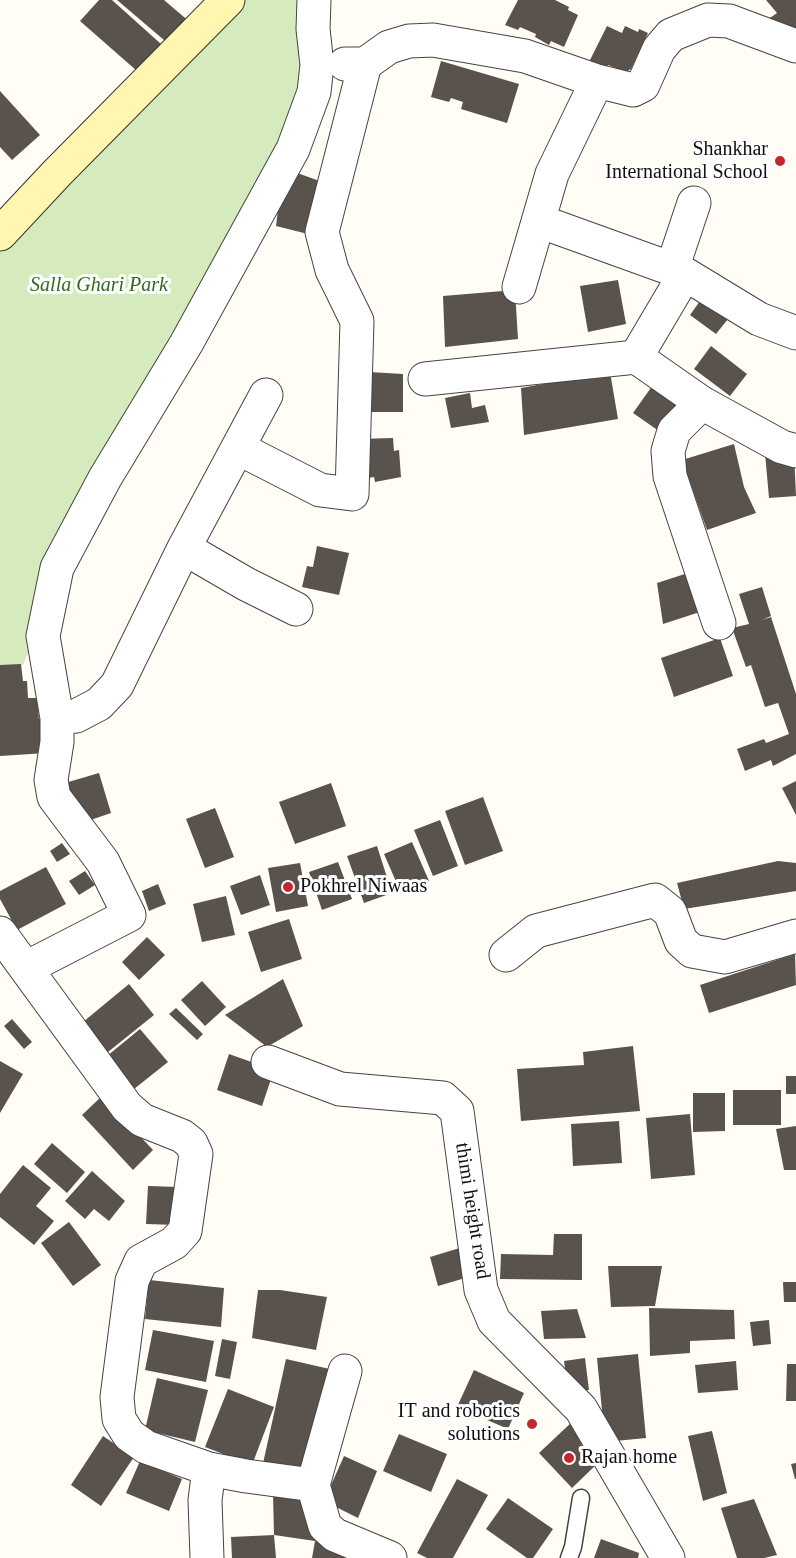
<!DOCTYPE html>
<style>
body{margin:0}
canvas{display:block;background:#fffdf5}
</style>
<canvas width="796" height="1558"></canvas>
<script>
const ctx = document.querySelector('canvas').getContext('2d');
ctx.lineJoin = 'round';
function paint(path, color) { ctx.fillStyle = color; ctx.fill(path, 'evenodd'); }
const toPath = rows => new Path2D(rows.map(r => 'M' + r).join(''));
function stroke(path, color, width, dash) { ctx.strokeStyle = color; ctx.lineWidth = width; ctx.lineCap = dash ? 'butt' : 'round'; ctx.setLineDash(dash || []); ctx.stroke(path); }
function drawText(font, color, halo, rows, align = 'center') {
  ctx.font = font + ' Georgia,serif'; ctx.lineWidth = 6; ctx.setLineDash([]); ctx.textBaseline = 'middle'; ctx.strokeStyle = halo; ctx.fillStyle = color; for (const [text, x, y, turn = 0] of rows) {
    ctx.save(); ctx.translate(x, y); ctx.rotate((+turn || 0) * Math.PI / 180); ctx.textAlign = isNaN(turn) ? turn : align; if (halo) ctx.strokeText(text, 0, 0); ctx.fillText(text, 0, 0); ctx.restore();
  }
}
paint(toPath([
 [242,0,305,0,303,61,284,149,43,616,23,665,0,668,0,248]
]), '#d5ebbd');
paint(toPath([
 [99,0,112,0,161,44,137,71,80,21],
 [117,0,164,0,191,23,171,46],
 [518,0,555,0,569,7,568,10,578,15,564,47,551,41,549,45,535,37,536,34,520,27,518,30,505,25],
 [766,0,796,0,796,38,760,25,777,13],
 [607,26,622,33,625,26,638,32,639,29,648,33,631,69,626,72,608,65,606,68,589,62],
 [441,61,519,84,507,123,461,109,463,102,451,98,449,102,431,97],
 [0,91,40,135,12,160,0,147],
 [286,169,328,184,312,235,276,226,280,193],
 [618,280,626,324,588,332,580,286],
 [515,290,518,339,445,347,443,296],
 [705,294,732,314,716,334,690,315],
 [711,346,747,374,730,396,694,369],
 [369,372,403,374,403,412,368,412],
 [610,372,618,419,524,435,521,388],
 [660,375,692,398,666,436,633,413],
 [470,393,472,408,485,405,489,422,451,428,445,398],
 [393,438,394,451,399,450,401,477,375,482,374,477,362,479,358,439],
 [764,442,794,452,796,496,769,498],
 [734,444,744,487,756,513,707,530,682,460],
 [317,546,349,553,339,595,302,587,307,566,313,567],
 [691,572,703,611,663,624,657,583],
 [762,587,771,616,762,620,771,617,796,694,796,754,773,766,771,760,745,771,737,749,764,739,766,743,789,734,778,703,765,707,751,665,746,667,732,628,749,624,739,594],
 [720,638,733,676,674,697,661,658],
 [21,664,23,681,27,681,28,698,37,698,39,719,43,718,46,753,0,756,0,665],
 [99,773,111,813,79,824,65,783],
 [796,781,796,815,782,788],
 [331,783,346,826,295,844,279,802],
 [483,797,503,851,465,865,445,811],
 [215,808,234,857,205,868,186,819],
 [440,820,458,866,433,876,414,830],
 [412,842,429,881,401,893,384,854],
 [62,843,70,854,57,862,50,851],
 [377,846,392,893,364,903,347,856],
 [778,861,796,863,796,891,684,909,677,883],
 [338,862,352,899,322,910,309,872],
 [300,863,308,906,276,912,268,868],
 [46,867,66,904,17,930,0,899,0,891],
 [85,871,95,885,79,895,69,881],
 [260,875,270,905,241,915,230,886],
 [158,884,166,904,149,911,142,891],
 [226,896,235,935,202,942,193,904],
 [289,919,302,959,261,972,248,932],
 [147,937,165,955,139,980,122,962],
 [795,954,796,985,709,1013,700,985],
 [283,979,303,1026,267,1047,225,1015],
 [202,981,226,1007,205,1026,181,1000],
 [129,984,154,1015,108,1052,83,1022],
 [176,1008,203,1034,197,1040,169,1014],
 [12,1019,32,1042,24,1049,4,1026],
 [140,1029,168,1062,134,1089,107,1056],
 [633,1046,640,1111,521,1121,517,1069,584,1065,583,1052],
 [229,1054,274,1070,262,1106,217,1090],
 [0,1061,23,1074,0,1113],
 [786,1076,796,1076,796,1094,786,1094],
 [733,1090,781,1090,781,1125,733,1125],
 [693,1093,725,1093,725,1131,693,1132],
 [102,1096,153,1150,133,1170,82,1115],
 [690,1114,695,1175,651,1179,646,1118],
 [619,1121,622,1163,573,1166,571,1124],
 [796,1126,796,1170,784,1170,776,1129],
 [52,1143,85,1172,67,1193,34,1164],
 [23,1165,51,1188,36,1206,54,1221,34,1245,0,1217,0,1194],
 [92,1171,125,1201,109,1221,94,1209,85,1219,65,1201],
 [148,1186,179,1187,178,1225,146,1224],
 [69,1222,101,1265,73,1286,41,1243],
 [554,1234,582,1234,582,1280,500,1279,501,1254,553,1255],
 [463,1247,472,1276,438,1286,430,1257],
 [608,1266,662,1266,655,1306,611,1307],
 [149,1280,224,1288,221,1327,145,1319],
 [783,1282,796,1282,796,1302,784,1302],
 [258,1290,280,1290,327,1297,316,1350,252,1338],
 [649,1308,734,1310,735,1339,690,1341,690,1353,650,1356],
 [577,1309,586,1338,544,1339,541,1311],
 [769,1320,771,1344,753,1346,750,1322],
 [153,1330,214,1341,206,1382,145,1370],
 [222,1339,237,1342,230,1379,215,1376],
 [638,1354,646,1438,605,1442,597,1358],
 [585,1358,589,1390,568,1393,564,1361],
 [286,1359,334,1370,310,1479,262,1468],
 [736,1361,738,1390,698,1393,695,1365],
 [787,1364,796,1364,796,1401,786,1401],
 [474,1370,524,1393,508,1429,457,1407],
 [157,1378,208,1390,195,1442,145,1430],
 [228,1389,274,1407,252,1465,205,1447],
 [574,1420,589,1436,581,1444,599,1462,572,1488,539,1453],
 [712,1431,727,1493,703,1501,688,1436],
 [399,1434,447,1454,431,1492,383,1471],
 [103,1436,134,1457,101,1506,71,1485],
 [344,1456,377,1471,358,1518,324,1501],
 [140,1461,182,1479,169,1511,126,1493],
 [796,1463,796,1479,795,1479,791,1464],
 [457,1479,488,1495,453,1558,427,1558,417,1553],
 [273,1494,315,1494,315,1541,362,1552,361,1558,312,1558,315,1541,274,1535],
 [508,1498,553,1529,533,1558,527,1558,486,1529],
 [754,1499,777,1555,764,1558,737,1558,721,1508],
 [274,1535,276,1558,232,1558,231,1537],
 [601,1539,639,1553,638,1558,594,1558]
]), '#5a524d');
const lane = toPath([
 [569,1558,573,1547,581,1498]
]);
const street = toPath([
 [345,64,365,64,389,47,409,41,433,40,525,56,597,81,633,90,643,85,659,49,671,35,708,20,729,21,796,46],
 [539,221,672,269,694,203],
 [519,287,552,174,597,81],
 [796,333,759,319,685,274,636,357,702,403,782,447,796,451],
 [425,379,636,357],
 [702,403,674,431,668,451,670,476,719,623],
 [238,448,320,490,352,494,357,321,332,270,322,232,365,64],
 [184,548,266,395],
 [57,718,76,716,99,704,117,685,184,548,246,584,296,609],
 [0,933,127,1107,142,1120,182,1136,191,1143,196,1154,185,1231,174,1243,141,1261,132,1281,117,1397,119,1419,129,1435,146,1447,209,1469,246,1476,313,1485,325,1526,335,1535,390,1558],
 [506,955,536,931,655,900,670,912,681,941,692,951,725,957,796,936],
 [26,968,129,915,103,862,54,797,51,780,57,742,57,718,43,636,57,568,105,478,186,344,293,149,314,92,317,65,313,29,314,0],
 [268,1062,340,1089,443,1098,457,1111,481,1290,494,1321,581,1409,668,1558],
 [313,1485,345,1371],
 [207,1558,205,1500,209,1469]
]);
const secondary = toPath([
 [0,234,57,173,228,0]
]);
stroke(lane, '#444', 19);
stroke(street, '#444', 35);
stroke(secondary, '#333', 35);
stroke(lane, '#fff', 16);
stroke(street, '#fff', 33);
stroke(secondary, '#fff6b0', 33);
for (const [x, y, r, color] of [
 [780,161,6,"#c4262e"],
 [288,887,6,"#c4262e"],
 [532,1424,6,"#c4262e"],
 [569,1458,6,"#c4262e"]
]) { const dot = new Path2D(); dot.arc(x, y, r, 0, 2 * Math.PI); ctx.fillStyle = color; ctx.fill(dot); stroke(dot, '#fff', 2); }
drawText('20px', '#111', '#fff', [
 ["Shankhar",768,150],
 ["International School",768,173],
 ["Pokhrel Niwaas",300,887,"left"],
 ["IT and robotics",520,1412],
 ["solutions",520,1435],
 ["Rajan home",581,1458,"left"]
], 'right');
drawText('italic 20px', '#2f6b1f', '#fff', [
 ["Salla Ghari Park",99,286]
]);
drawText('20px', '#111', '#fff', [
 ["thimi height road",472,1211,81]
]);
</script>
